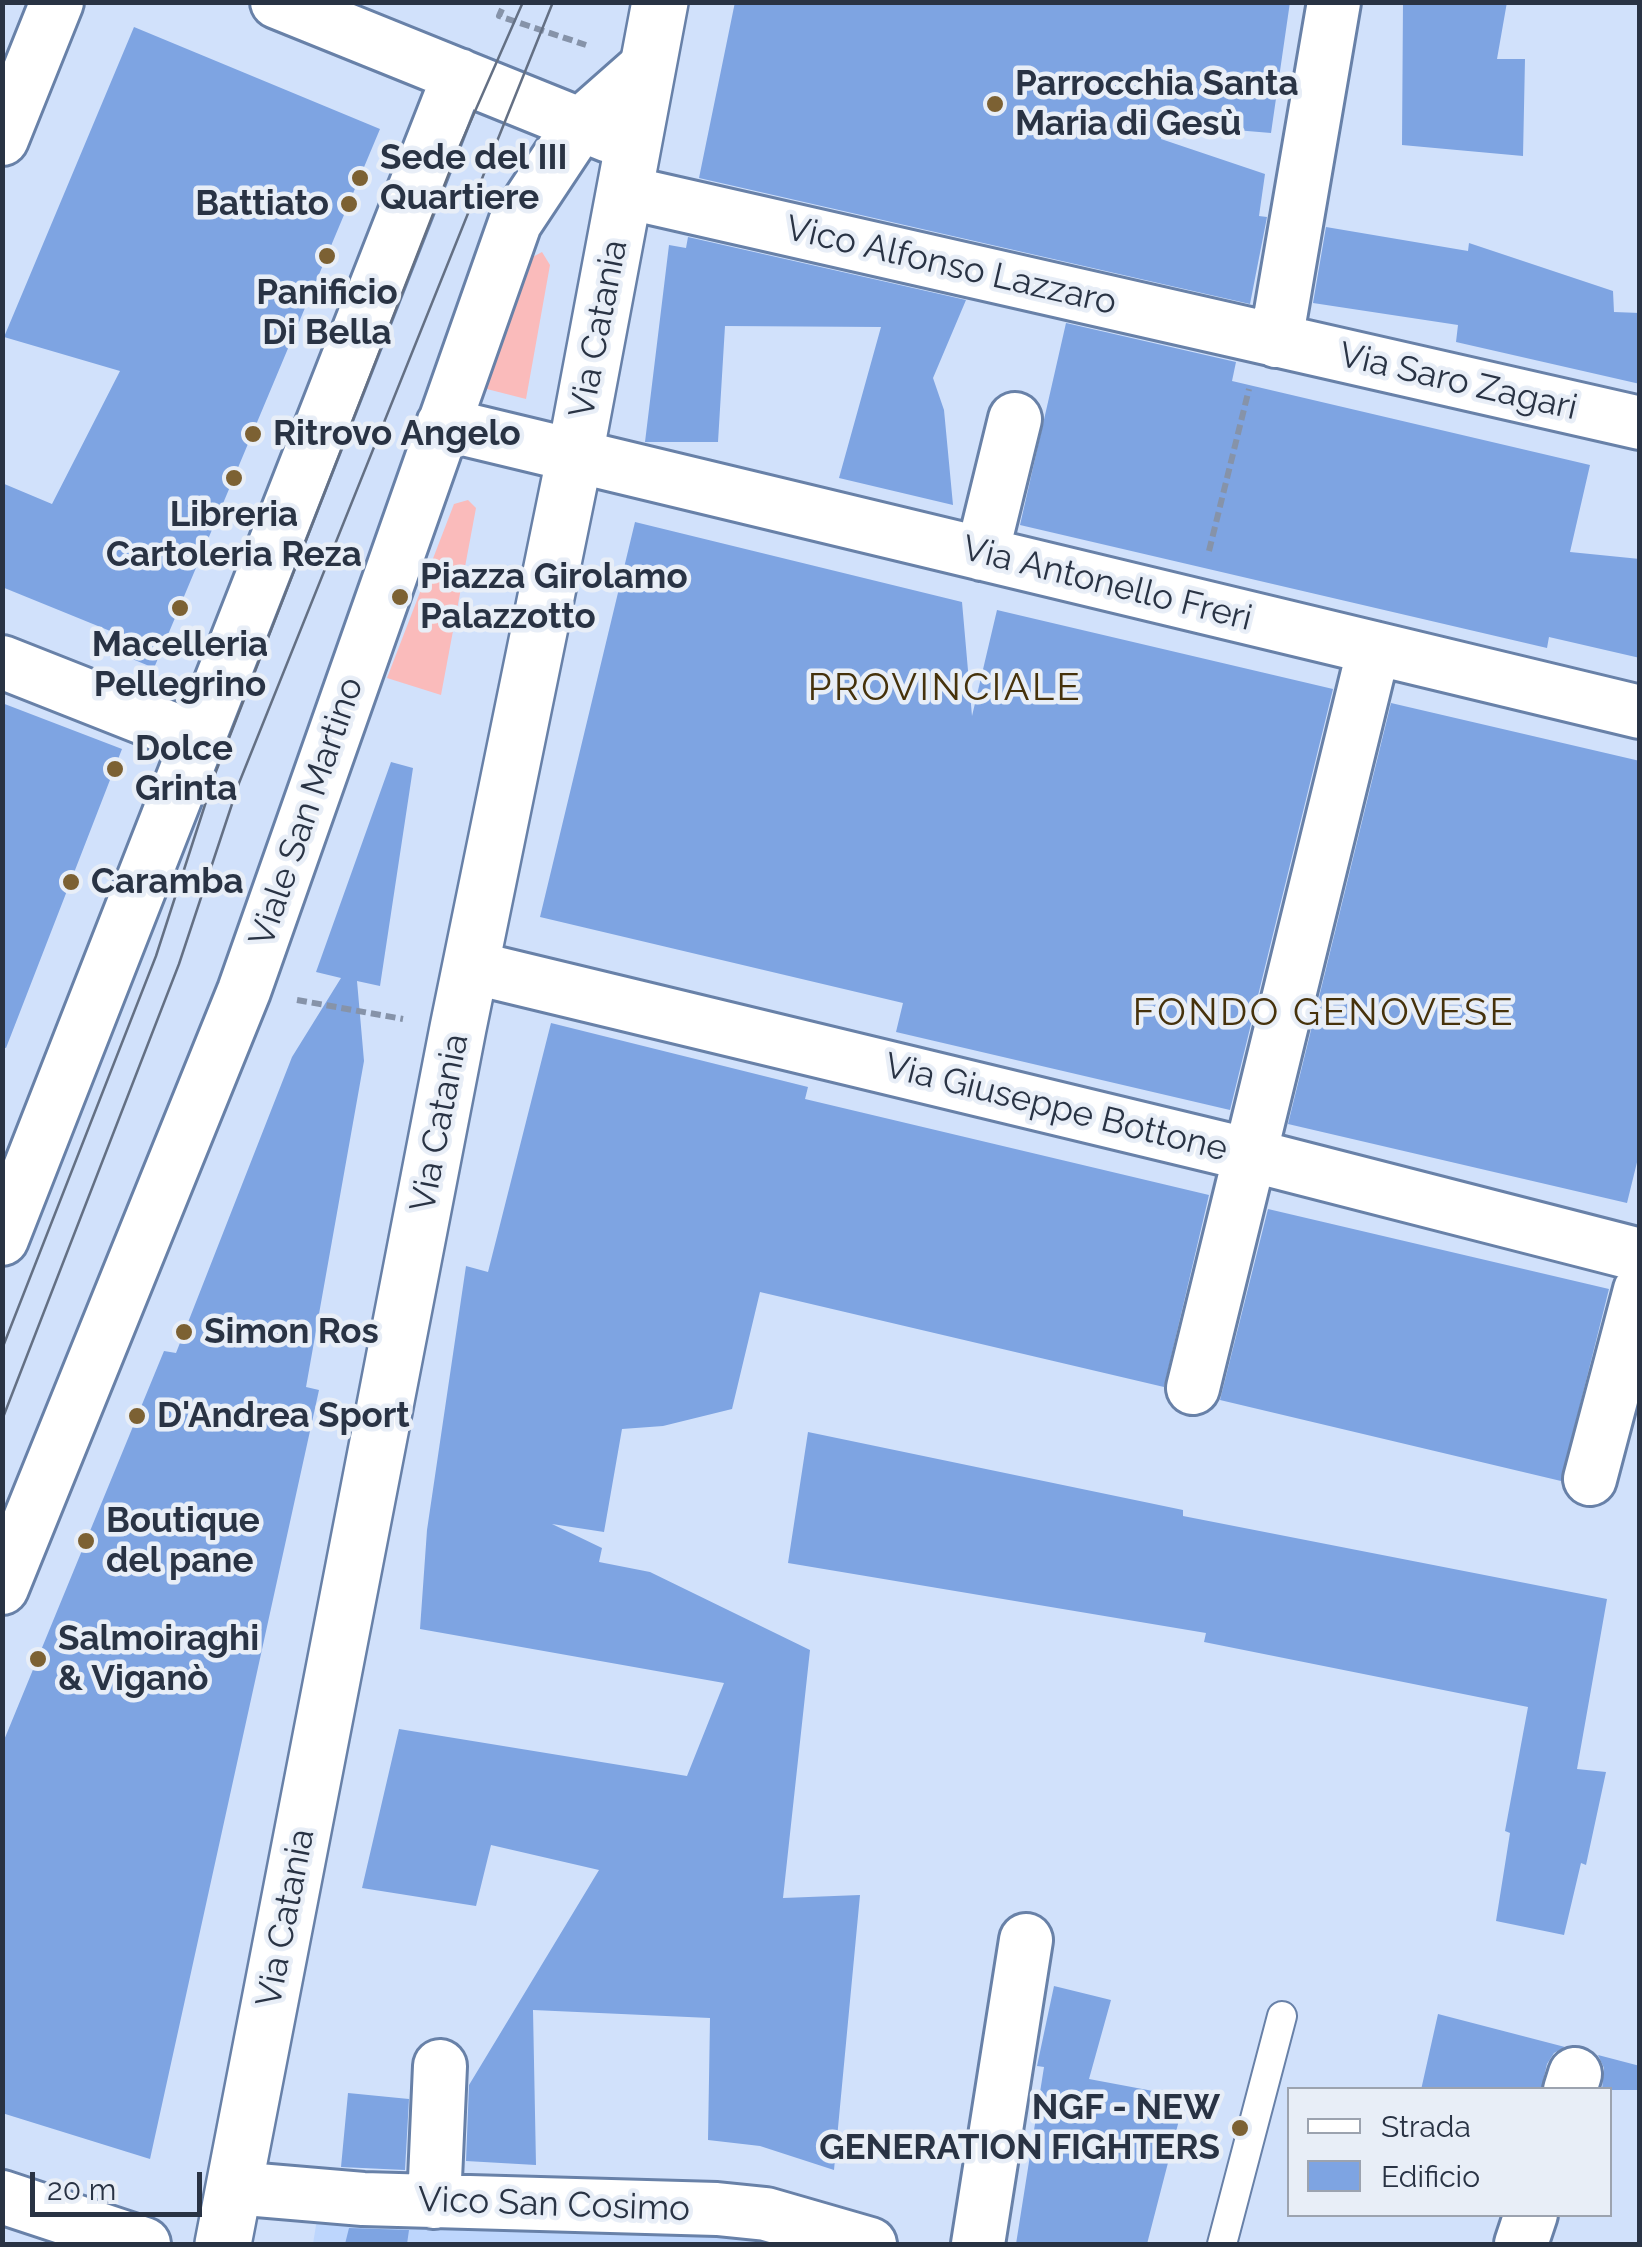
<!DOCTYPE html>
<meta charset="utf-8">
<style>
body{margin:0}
#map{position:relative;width:1642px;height:2247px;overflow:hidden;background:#d1e1fb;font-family:Raleway,sans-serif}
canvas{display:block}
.frame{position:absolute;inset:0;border:5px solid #293344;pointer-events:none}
.legend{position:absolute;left:1287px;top:2087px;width:325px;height:130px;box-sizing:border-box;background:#e8eef7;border:2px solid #9ca3af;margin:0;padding:12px 18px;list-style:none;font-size:30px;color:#293344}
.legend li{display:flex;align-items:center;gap:20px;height:50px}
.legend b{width:50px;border:2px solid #9ca3af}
.scale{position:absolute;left:30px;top:2172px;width:172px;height:45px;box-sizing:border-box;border:5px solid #293344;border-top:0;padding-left:12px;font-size:30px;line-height:35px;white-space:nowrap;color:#293344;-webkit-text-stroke:8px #e8eef7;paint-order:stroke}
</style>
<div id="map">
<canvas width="1642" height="2247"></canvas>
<div class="frame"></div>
<ul class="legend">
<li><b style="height:12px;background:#fff"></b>Strada</li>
<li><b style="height:28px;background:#7ea4e2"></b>Edificio</li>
</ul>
<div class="scale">20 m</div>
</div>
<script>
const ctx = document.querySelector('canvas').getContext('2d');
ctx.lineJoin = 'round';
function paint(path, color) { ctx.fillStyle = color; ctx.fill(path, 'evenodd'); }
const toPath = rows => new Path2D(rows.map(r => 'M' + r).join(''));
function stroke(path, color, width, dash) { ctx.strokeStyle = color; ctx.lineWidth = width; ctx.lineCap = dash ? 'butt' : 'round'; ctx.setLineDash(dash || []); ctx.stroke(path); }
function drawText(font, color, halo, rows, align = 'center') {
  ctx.font = font + ' Raleway,sans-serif'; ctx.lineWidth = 9; ctx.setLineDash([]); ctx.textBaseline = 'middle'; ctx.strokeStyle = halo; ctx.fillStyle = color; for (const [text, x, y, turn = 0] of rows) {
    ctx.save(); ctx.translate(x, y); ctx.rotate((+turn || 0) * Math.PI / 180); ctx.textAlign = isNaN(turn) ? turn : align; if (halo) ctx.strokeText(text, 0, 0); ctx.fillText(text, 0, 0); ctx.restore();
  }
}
paint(toPath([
 [317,2219,762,2235,758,2244,313,2244]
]), '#bdd6fd');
paint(toPath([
 [542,252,550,265,526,399,479,387,527,260],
 [468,500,476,508,441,695,387,678,454,504]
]), '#fabbbb');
paint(toPath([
 [735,2,1290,2,1271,133,1164,124,1161,139,1265,174,1259,216,1267,217,1250,304,699,178],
 [1403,2,1507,2,1497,59,1525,59,1523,156,1402,145],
 [134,27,380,129,154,668,113,651,120,635,2,587,2,483,52,504,120,371,4,337],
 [1326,227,1468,251,1469,243,1613,291,1614,312,1640,313,1640,384,1456,342,1458,325,1313,303],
 [688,237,966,300,933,378,944,410,953,505,839,478,881,327,725,326,718,442,645,442,669,245,686,248],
 [1066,323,1236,362,1232,381,1590,465,1570,552,1640,559,1640,658,1549,637,1547,648,1020,525],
 [635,522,962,602,972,716,997,610,1333,689,1230,1110,896,1032,903,1003,540,917],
 [2,703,122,749,6,1048,2,1047],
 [1391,703,1640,761,1640,1150,1627,1203,1288,1124],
 [391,762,413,768,380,986,357,981,364,1061,306,1387,319,1390,150,2159,2,2113,2,1745,164,1351,176,1353,292,1057,341,978,316,972],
 [551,1023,808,1087,805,1099,1209,1195,1164,1387,760,1292,732,1409,663,1426,622,1429,604,1532,552,1524,602,1548,599,1562,650,1572,810,1650,783,1898,860,1895,834,2170,760,2146,708,2140,710,2018,533,2010,536,2165,466,2161,469,2085,599,1870,491,1845,476,1906,362,1888,399,1729,687,1776,724,1683,420,1629,427,1530,466,1266,488,1272],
 [1268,1209,1609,1289,1561,1481,1220,1400],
 [808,1432,1183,1510,1183,1516,1607,1599,1577,1769,1606,1772,1586,1865,1581,1863,1564,1935,1496,1921,1510,1833,1505,1831,1528,1707,1204,1642,1206,1633,788,1563],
 [1054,1986,1111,2000,1089,2079,1185,2097,1147,2244,1016,2244,1044,2067,1037,2066],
 [1438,2014,1565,2047,1554,2053,1547,2064,1541,2090,1421,2090],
 [1598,2055,1640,2066,1640,2090,1602,2090,1604,2068],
 [348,2093,409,2099,405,2170,341,2167],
 [349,2228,409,2230,407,2244,345,2244]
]), '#7ea4e2');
const lane = toPath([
 [1222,2244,1282,2016]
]);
const street = toPath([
 [277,2,609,136],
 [2,139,57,2],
 [625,192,1640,423],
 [1276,341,1334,2],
 [443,424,1640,712],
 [982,554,1015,419],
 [2,662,197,739],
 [471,967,1250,1155,1640,1255],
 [2,1239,459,75],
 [1193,1388,1374,648],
 [1590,1479,1640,1290],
 [2,1588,244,991,515,223,580,125,648,65],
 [1570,2090,1575,2074],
 [234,2188,363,2199,717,2209,766,2214,870,2244],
 [2,2197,144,2244],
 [434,2202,440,2066],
 [978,2244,1026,1940],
 [1521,2244,1531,2214]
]);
const secondary = toPath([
 [223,2244,458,1028,575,455,660,2]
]);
stroke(lane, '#6881a8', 32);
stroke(street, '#6881a8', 58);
stroke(secondary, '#6881a8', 60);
stroke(toPath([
 [502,9,499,16,586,45],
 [1209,551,1249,389],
 [297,1000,403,1019]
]), '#8693a9', 6, [10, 5]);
stroke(lane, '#fff', 28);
stroke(street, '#fff', 52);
stroke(secondary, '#fff', 55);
stroke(toPath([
 [2,1349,156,956,215,774,458,150,523,2],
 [2,1420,179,964,239,783,553,2]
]), '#647084', 2.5);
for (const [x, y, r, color] of [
 [995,104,10,"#7c6133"],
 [360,178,10,"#7c6133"],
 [349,204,10,"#7c6133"],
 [327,256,10,"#7c6133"],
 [253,434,10,"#7c6133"],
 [234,478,10,"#7c6133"],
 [400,597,10,"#7c6133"],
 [180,608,10,"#7c6133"],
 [115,769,10,"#7c6133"],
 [71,882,10,"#7c6133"],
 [184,1332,10,"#7c6133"],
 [137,1416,10,"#7c6133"],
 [86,1541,10,"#7c6133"],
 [38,1659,10,"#7c6133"],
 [1240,2128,10,"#7c6133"]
]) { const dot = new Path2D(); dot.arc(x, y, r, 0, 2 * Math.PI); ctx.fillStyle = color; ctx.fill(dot); stroke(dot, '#e8eef7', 4); }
drawText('bold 35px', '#293344', '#e8eef7', [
 ["Parrocchia Santa",1015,84],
 ["Maria di Gesù",1015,124],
 ["Sede del III",380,158],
 ["Quartiere",380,198],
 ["Battiato",329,204,"right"],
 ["Panificio",327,293,"center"],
 ["Di Bella",327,333,"center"],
 ["Ritrovo Angelo",273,434],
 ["Libreria",234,515,"center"],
 ["Cartoleria Reza",234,555,"center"],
 ["Piazza Girolamo",420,577],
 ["Palazzotto",420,617],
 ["Macelleria",180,645,"center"],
 ["Pellegrino",180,685,"center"],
 ["Dolce",135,749],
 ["Grinta",135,789],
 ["Caramba",91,882],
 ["Simon Ros",204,1332],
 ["D'Andrea Sport",157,1416],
 ["Boutique",106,1521],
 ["del pane",106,1561],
 ["Salmoiraghi",58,1639],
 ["& Viganò",58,1679],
 ["NGF - NEW",1220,2108,"right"],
 ["GENERATION FIGHTERS",1220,2148,"right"]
], 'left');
drawText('35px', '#293344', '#e8eef7', [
 ["Vico Alfonso Lazzaro",951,266,13],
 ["Via Catania",599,329,-79],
 ["Via Saro Zagari",1458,382,13],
 ["Via Antonello Freri",1107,584,14],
 ["Viale San Martino",307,812,-71],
 ["Via Giuseppe Bottone",1056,1108,14],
 ["Via Catania",440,1123,-79],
 ["Via Catania",286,1918,-79],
 ["Vico San Cosimo",554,2205,2]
]);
ctx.letterSpacing = '2.5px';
drawText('38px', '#46320b', '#e8eef7', [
 ["PROVINCIALE",945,689],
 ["FONDO GENOVESE",1324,1014]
]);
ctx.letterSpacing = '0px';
</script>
